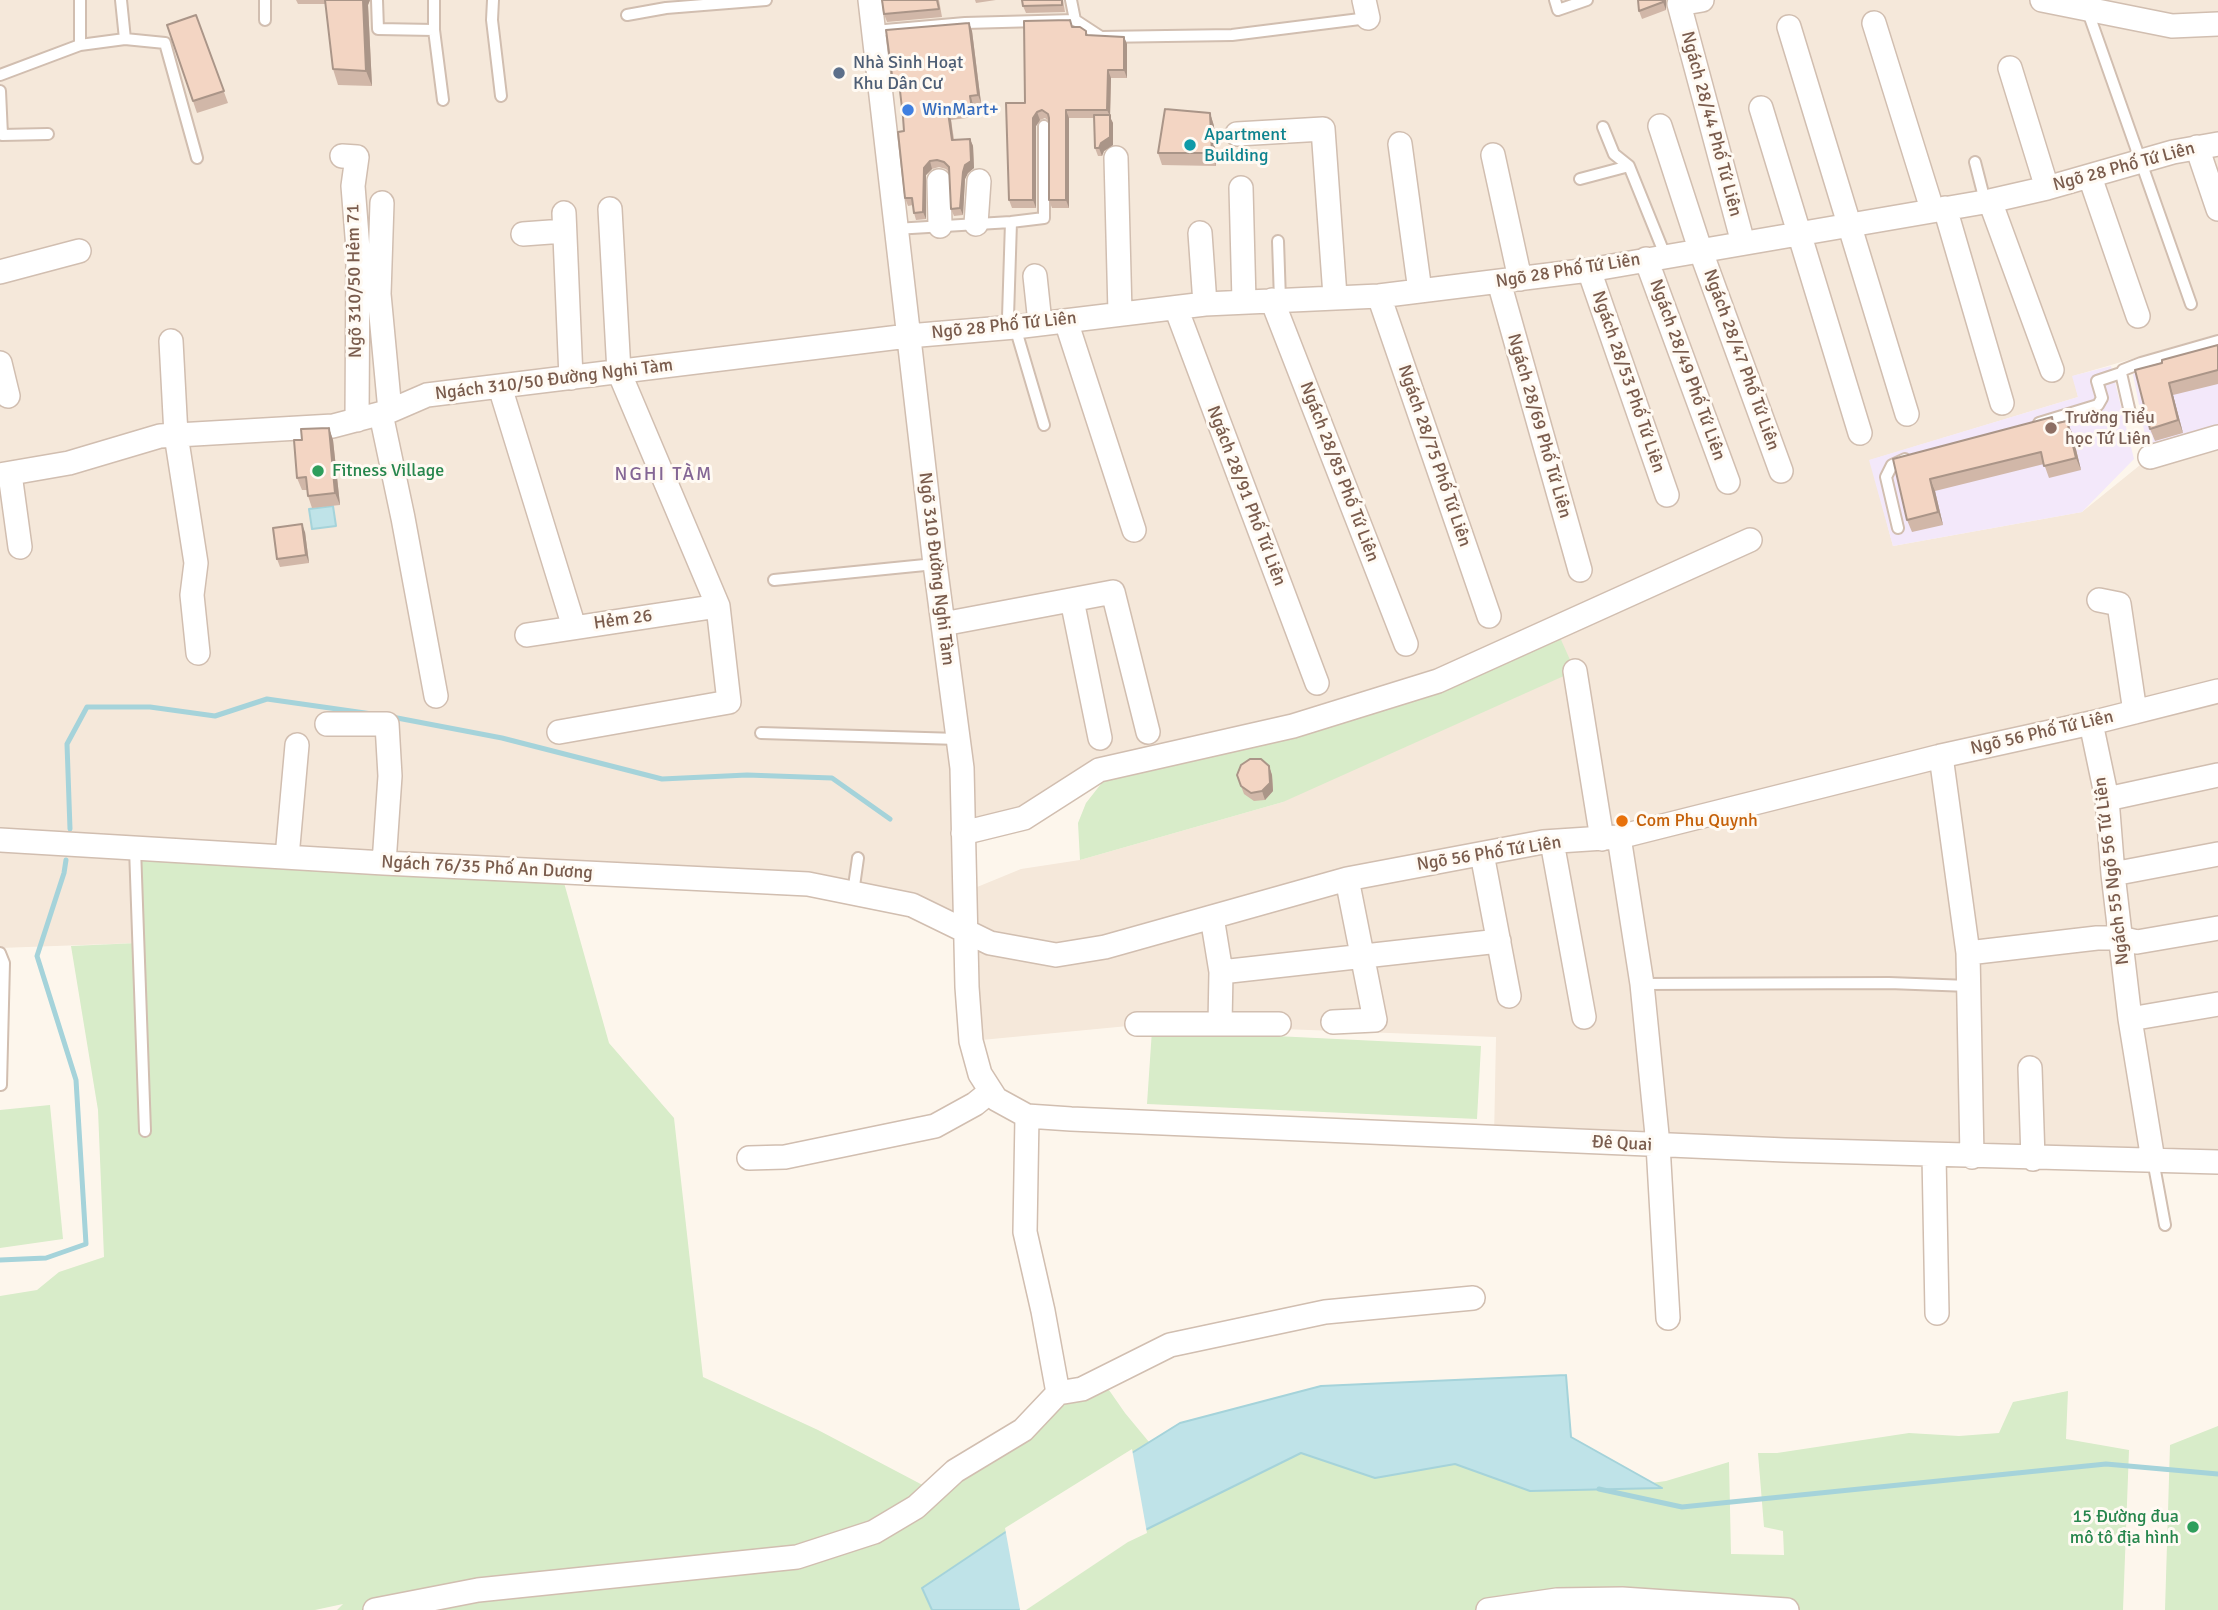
<!DOCTYPE html>
<meta charset="utf-8">
<style>
body{margin:0}
canvas{display:block;background:#fdf6ec}
</style>
<canvas width="2218" height="1610"></canvas>
<script>
const ctx = document.querySelector('canvas').getContext('2d');
ctx.lineJoin = 'round';
function paint(path, color) { ctx.fillStyle = color; ctx.fill(path, 'evenodd'); }
const toPath = rows => new Path2D(rows.map(r => 'M' + r).join(''));
function stroke(path, color, width, dash) { ctx.strokeStyle = color; ctx.lineWidth = width; ctx.lineCap = dash ? 'butt' : 'round'; ctx.setLineDash(dash || []); ctx.stroke(path); }
function drawText(font, color, halo, rows, align = 'center') {
  ctx.font = font + ' Signika,sans-serif'; ctx.lineWidth = 6; ctx.setLineDash([]); ctx.textBaseline = 'middle'; ctx.strokeStyle = halo; ctx.fillStyle = color; for (const [text, x, y, turn = 0] of rows) {
    ctx.save(); ctx.translate(x, y); ctx.rotate((+turn || 0) * Math.PI / 180); ctx.textAlign = isNaN(turn) ? turn : align; if (halo) ctx.strokeText(text, 0, 0); ctx.fillText(text, 0, 0); ctx.restore();
  }
}
paint(toPath([
 [0,0,2218,0,2218,334,2073,376,2078,397,1870,460,1893,546,2082,512,2150,457,2218,437,2218,1160,1494,1138,1496,1037,1149,1024,971,1041,966,932,808,884,512,869,138,943,0,948],
 [1439,686,1283,802,1080,860,1021,869,965,892,963,833,1024,818,1115,766]
]), '#f5e8da');
paint(toPath([
 [2218,353,2218,431,2148,451,2133,374],
 [2111,366,2134,459,2082,512,1893,546,1869,460,2078,397,2072,376]
]), '#f3e8fa');
paint(toPath([
 [1558,633,1575,671,1283,802,1080,860,1078,823,1086,803,1115,766,1154,761],
 [135,848,561,872,609,1043,674,1118,703,1377,818,1430,934,1491,1058,1393,1102,1380,1125,1413,1149,1442,1016,1525,922,1588,932,1610,337,1610,343,1604,315,1610,0,1610,0,1296,37,1290,59,1272,104,1257,98,1110,71,946,138,943],
 [1152,1030,1481,1046,1477,1119,1147,1104],
 [50,1105,63,1239,0,1248,0,1110],
 [2068,1391,2066,1439,2129,1450,2123,1610,1019,1610,1127,1539,1301,1453,1375,1478,1455,1464,1530,1491,1608,1489,1666,1481,1729,1462,1731,1554,1784,1555,1783,1531,1764,1527,1758,1453,1777,1453,1909,1433,1959,1436,1999,1433,2013,1402],
 [2218,1426,2218,1610,2165,1610,2170,1445]
]), '#d8ecc9');
const water = toPath([
 [333,506,336,526,312,529,309,509,333,506],
 [1566,1375,1571,1437,1662,1488,1530,1491,1455,1464,1375,1478,1301,1453,1127,1539,1019,1610,932,1610,922,1588,1016,1525,1180,1423,1321,1386,1566,1375]
]);
paint(water, '#bfe3e8');
stroke(water, '#a5d3da', 2);
paint(toPath([
 [1132,1449,1147,1533,1128,1542,1026,1610,1020,1610,1005,1528]
]), '#fdf6ec');
stroke(toPath([
 [392,717,502,738,662,779,747,775,832,778,890,819],
 [70,829,67,744,87,707,150,707,215,716,267,699,372,714],
 [0,1260,46,1258,86,1244,76,1080,37,956,64,873,66,860],
 [1599,1489,1682,1507,2106,1464,2218,1474]
]), '#a5d3da', 5);
const service = toPath([
 [80,0,80,45],
 [121,0,125,39],
 [265,0,265,20],
 [377,0,378,29,434,30,443,100],
 [434,0,434,30],
 [493,0,492,20,501,96],
 [1071,0,1075,20],
 [1555,0,1558,10,1587,0],
 [2087,9,2191,304],
 [627,15,666,8,766,0],
 [874,31,965,23,1075,20,1101,37,1232,35,1368,18],
 [0,75,80,45,125,39,165,43,197,158],
 [0,91,2,135,48,134],
 [1603,127,1614,154,1629,166,1665,255],
 [1975,162,1985,201],
 [1580,179,1629,166],
 [895,229,1011,222,1044,218,1044,126],
 [1278,241,1280,300],
 [1010,327,1008,317,1011,222],
 [1015,327,1044,425],
 [2131,417,2121,373,2123,370,2141,363,2218,341],
 [2039,423,2098,405,2102,398,2097,381,2121,373],
 [1898,528,1886,477,1892,465,1905,459],
 [774,580,935,564],
 [761,733,958,739],
 [135,848,145,1131],
 [853,893,858,858],
 [0,953,4,963,1,1085],
 [1642,984,1889,983,1969,986],
 [2153,1160,2165,1225]
]);
const minor = toPath([
 [870,0,935,564,962,768,967,987,971,1041,980,1074,996,1099,1027,1116,1071,1119,1785,1150,2218,1162],
 [1364,0,1368,18],
 [1702,0,1679,4,1743,243],
 [2042,0,2172,26,2218,24],
 [1874,23,1932,209],
 [1789,27,1907,414],
 [2010,68,2047,188],
 [1761,108,1860,433],
 [1660,126,1700,249,1781,471],
 [1237,134,1323,129,1335,296],
 [1400,144,1420,291],
 [2197,147,2218,209],
 [1493,155,1520,279],
 [342,156,357,157,353,186,358,249,357,420],
 [1116,158,1120,313],
 [2090,177,2138,316],
 [939,181,940,226],
 [1241,188,1244,301],
 [1990,201,2052,370],
 [382,203,379,294,390,411],
 [1945,208,2002,403],
 [564,213,571,378],
 [976,224,979,181],
 [1200,233,1205,304],
 [523,234,564,231],
 [1646,259,1728,482],
 [1589,270,1667,495],
 [0,272,79,251],
 [1035,276,1040,323],
 [1499,282,1580,570],
 [1379,296,1489,616],
 [1272,300,1406,644],
 [1176,308,1317,683],
 [1066,321,1134,530],
 [171,341,176,435,196,563,192,595,198,653],
 [0,363,8,396],
 [500,387,574,627],
 [381,414,403,518,436,696],
 [2150,457,2218,437],
 [10,474,20,547],
 [0,475,69,463,160,436,333,426,390,411,427,395,908,336,1015,327,1205,304,1379,296,1589,270,1990,201,2047,188,2173,152,2218,144],
 [1072,600,1100,738],
 [2099,600,2119,604,2135,712],
 [943,624,1113,592,1148,732],
 [527,635,718,606],
 [1575,671,1602,839],
 [2091,723,2107,799,2113,874,2130,1019,2153,1160],
 [327,724,387,724,390,776,384,863],
 [559,732,729,702,718,606,619,372,610,209],
 [1941,756,1968,953,1972,1157],
 [2107,799,2218,775],
 [963,833,1024,818,1099,770,1293,726,1438,681,1750,540],
 [1619,837,1642,984,1658,1145,1668,1318],
 [0,840,384,863,808,884,912,905,990,943,1056,955,1105,947,1347,879,1543,842,1619,837,1941,756,2091,723,2218,691],
 [1552,842,1584,1017],
 [1482,854,1509,996],
 [287,857,297,745],
 [2113,874,2218,854],
 [1212,917,1221,972,1220,1024],
 [1968,953,2097,938,2120,938,2137,942,2218,928],
 [1221,972,1499,941],
 [2130,1019,2218,1004],
 [1333,1022,1375,1020,1347,879],
 [1137,1024,1279,1024],
 [2030,1068,2033,1159],
 [1027,1116,1025,1232,1043,1311,1058,1393],
 [1934,1155,1937,1313],
 [749,1158,785,1157,935,1126,975,1104,991,1091],
 [375,1610,478,1590,797,1557,874,1532,916,1507,955,1471,1023,1430,1058,1393,1082,1389,1170,1345,1325,1312,1473,1298],
 [1488,1610,1557,1600,1622,1599,1787,1610]
]);
stroke(service, '#d1beb0', 14);
stroke(minor, '#d1beb0', 26);
stroke(service, '#fff', 10);
stroke(minor, '#fff', 23);
paint(toPath([
 [296,0,370,0,368,5,372,86,338,85,333,69,326,4,298,4],
 [882,0,939,0,942,17,887,22,884,14],
 [975,0,996,0,976,3],
 [1063,0,1065,12,1026,13,1023,6],
 [1638,0,1666,0,1666,10,1642,19,1639,11],
 [196,15,228,103,197,113,167,25],
 [969,23,972,31,981,103,973,104,975,117,951,120,954,139,970,139,973,146,974,168,968,173,965,179,963,215,954,216,951,209,949,172,946,169,939,167,932,169,926,175,926,219,916,220,914,213,913,205,908,206,905,198,904,131,900,90,895,90,893,83],
 [1086,31,1088,35,1124,37,1127,44,1127,78,1111,78,1110,117,1113,123,1113,145,1104,151,1102,156,1098,156,1095,148,1094,118,1069,118,1069,208,1052,208,1049,200,1049,121,1045,118,1040,120,1036,126,1036,208,1012,208,1009,200,1025,103],
 [1210,113,1214,126,1216,166,1162,165,1158,153],
 [2218,345,2218,384,2173,395,2183,433,2155,441,2150,429,2162,363],
 [2067,421,2072,433,2081,470,2049,478,2044,464,1935,491,1943,525,1912,532,1907,520,1893,459],
 [329,428,333,440,340,505,312,508,308,496,307,490,302,490,297,478,302,440],
 [305,532,309,563,280,567,277,559],
 [1269,766,1272,775,1273,791,1265,800,1254,801,1244,794,1241,786]
]), '#d1b7a8');
paint(toPath([
 [363,0,370,0,368,5,372,86,366,71],
 [1663,0,1666,0,1666,10,1663,2],
 [969,23,972,31,981,103,978,95],
 [1124,37,1127,44,1127,78,1124,70],
 [1108,70,1111,78,1110,117,1113,123,1113,145,1104,151,1102,156,1099,148,1110,116,1107,110],
 [970,96,973,104,975,117,972,109],
 [1066,110,1069,118,1069,208,1066,200],
 [948,112,951,120,954,147,952,140],
 [1037,112,1040,120,1036,126,1036,208,1033,200,1033,118],
 [1210,113,1214,126,1216,166,1212,153],
 [970,139,973,146,974,168,968,173,965,179,963,215,960,208,963,172,965,165],
 [930,161,932,169,926,175,926,219,923,212,924,168],
 [2169,383,2173,395,2183,433,2178,420],
 [2067,421,2072,433,2081,470,2076,458],
 [329,428,333,440,340,505,335,493],
 [1930,479,1935,491,1943,525,1938,512],
 [302,524,305,532,309,563,306,555],
 [1269,766,1272,775,1273,791,1265,800,1262,791]
]), '#aa9588');
const building = toPath([
 [325,0,363,0,366,71,333,69,325,0],
 [882,0,937,0,939,9,884,14,882,0],
 [1022,0,1062,0,1062,5,1023,6,1022,0],
 [1638,0,1663,0,1663,2,1639,11,1638,0],
 [196,15,224,91,193,101,167,25,196,15],
 [1070,20,1072,27,1080,27,1086,31,1086,35,1124,37,1124,70,1108,70,1107,110,1066,110,1066,200,1049,200,1049,118,1048,114,1042,110,1037,112,1033,118,1033,200,1009,200,1006,103,1025,103,1024,21,1070,20],
 [969,23,978,95,970,96,972,109,948,112,952,140,970,139,971,161,965,165,963,172,960,208,951,209,949,167,944,162,937,160,930,161,924,168,923,212,914,213,912,198,905,198,898,132,904,131,903,117,899,82,893,83,886,30,969,23],
 [1165,109,1210,113,1212,153,1158,153,1165,109],
 [1094,115,1110,115,1110,137,1101,143,1099,148,1095,148,1094,115],
 [2218,345,2218,370,2169,383,2178,420,2150,429,2135,370,2162,363,2162,360,2218,345],
 [2052,417,2053,424,2067,421,2076,458,2044,466,2041,452,1930,479,1938,512,1907,520,1893,459,2052,417],
 [329,428,335,493,308,496,306,477,297,478,294,440,302,440,301,429,329,428],
 [302,524,306,555,277,559,273,528,302,524],
 [1250,759,1261,759,1269,766,1270,783,1262,791,1251,793,1241,786,1237,775,1241,765,1250,759]
]);
paint(building, '#f3d5c3');
stroke(building, '#aa9588', 2);
for (const [x, y, r, color] of [
 [839,73,7,"#5c6f8a"],
 [908,110,7,"#3f7fe0"],
 [1190,145,7,"#0f9aa8"],
 [2051,428,7,"#8d6e63"],
 [318,471,7,"#2e9e5b"],
 [1622,821,7,"#e8710a"],
 [2193,1527,7,"#2e9e5b"]
]) { const dot = new Path2D(); dot.arc(x, y, r, 0, 2 * Math.PI); ctx.fillStyle = color; ctx.fill(dot); stroke(dot, '#fffaf3', 2.5); }
drawText('18px', '#4e5e75', '#fffaf3', [
 ["Nhà Sinh Hoạt",853,63],
 ["Khu Dân Cư",853,84]
], 'left');
drawText('18px', '#366cbe', '#fffaf3', [
 ["WinMart+",922,110]
], 'left');
drawText('18px', '#7a5c4d', '#fffaf3', [
 ["Ngách 28/44 Phố Tứ Liên",1711,124,75],
 ["Ngõ 28 Phố Tứ Liên",2124,167,-15],
 ["Ngõ 28 Phố Tứ Liên",1568,271,-9],
 ["Ngõ 310/50 Hẻm 71",355,281,-91],
 ["Ngõ 28 Phố Tứ Liên",1004,326,-6],
 ["Ngách 28/47 Phố Tứ Liên",1741,360,70],
 ["Ngách 28/49 Phố Tứ Liên",1687,370,70],
 ["Ngách 310/50 Đường Nghi Tàm",554,380,-7],
 ["Ngách 28/53 Phố Tứ Liên",1628,382,71],
 ["Ngách 28/69 Phố Tứ Liên",1539,426,74],
 ["Ngách 28/75 Phố Tứ Liên",1434,456,71],
 ["Ngách 28/85 Phố Tứ Liên",1339,472,69],
 ["Ngách 28/91 Phố Tứ Liên",1246,496,69],
 ["Ngõ 310 Đường Nghi Tàm",936,569,83],
 ["Hẻm 26",623,620,-8],
 ["Ngõ 56 Phố Tứ Liên",2042,733,-13],
 ["Ngõ 56 Phố Tứ Liên",1489,854,-9],
 ["Ngách 76/35 Phố An Dương",487,868,3],
 ["Ngách 55 Ngõ 56 Tứ Liên",2112,871,-97],
 ["Đê Quai",1622,1144,3]
]);
drawText('18px', '#0d838f', '#fffaf3', [
 ["Apartment",1204,135],
 ["Building",1204,156]
], 'left');
drawText('18px', '#785e54', '#fffaf3', [
 ["Trường Tiểu",2065,418],
 ["học Tứ Liên",2065,439]
], 'left');
drawText('18px', '#27864d', '#fffaf3', [
 ["Fitness Village",332,471],
 ["15 Đường đua",2179,1517,"right"],
 ["mô tô địa hình",2179,1538,"right"]
], 'left');
drawText('18px', '#c56008', '#fffaf3', [
 ["Com Phu Quynh",1636,821]
], 'left');
ctx.letterSpacing = '2px';
drawText('19px', '#846695', '#fffaf3', [
 ["NGHI TÀM",664,475]
]);
ctx.letterSpacing = '0px';
</script>
